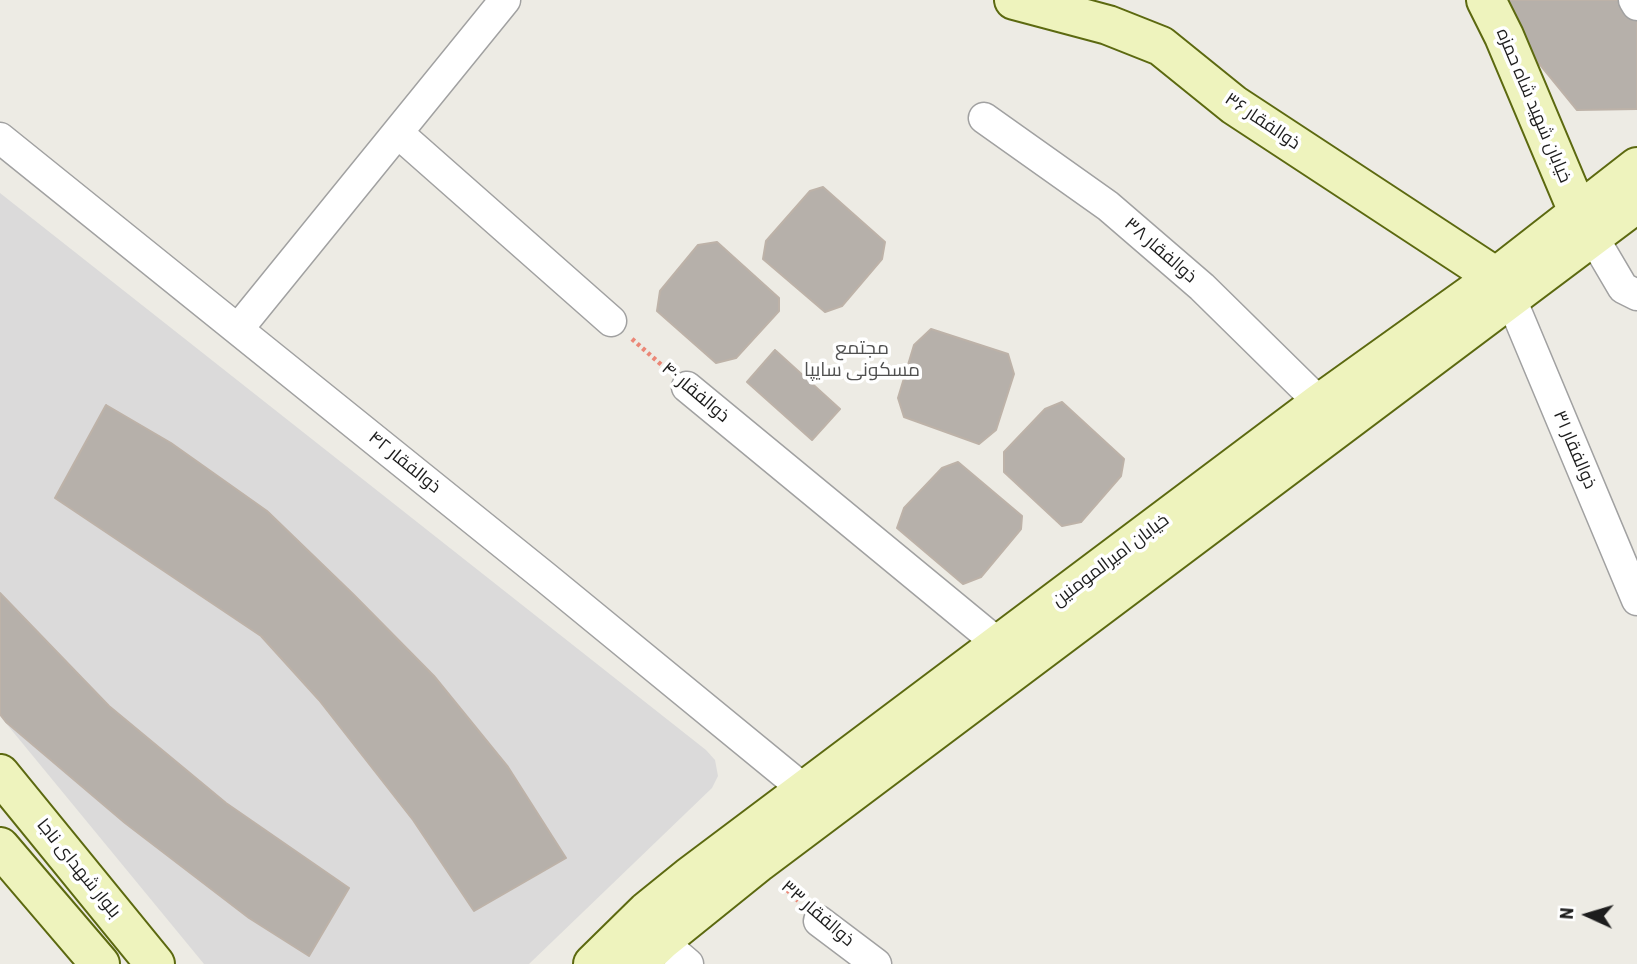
<!DOCTYPE html>
<meta charset="utf-8">
<style>
body{margin:0}
#map{position:relative;width:1637px;height:964px;overflow:hidden;background:#edebe4;font-family:"Roboto Condensed",sans-serif}
canvas{display:block}
.north{position:absolute;left:1553px;top:880px;width:70px;height:70px;-webkit-text-stroke:5px #fff;paint-order:stroke;rotate:274deg;font-size:19px;font-weight:700;line-height:28px;text-align:center;color:#1d1d1d}
.north::after{content:'';display:block;margin:auto;width:24px;height:32px;background:#1d1d1d;clip-path:polygon(50% 0,100% 100%,50% 72%,0 100%)}
</style>
<div id="map">
<canvas width="1637" height="964"></canvas>
<div class="north">N</div>
</div>
<script>
const ctx = document.querySelector('canvas').getContext('2d');
ctx.lineJoin = 'round';
function paint(path, color) { ctx.fillStyle = color; ctx.fill(path, 'evenodd'); }
const toPath = rows => new Path2D(rows.map(r => 'M' + r).join(''));
function stroke(path, color, width, dash) { ctx.strokeStyle = color; ctx.lineWidth = width; ctx.lineCap = dash ? 'butt' : 'round'; ctx.setLineDash(dash || []); ctx.stroke(path); }
function drawText(font, color, halo, rows, align = 'center') {
  ctx.font = font + ' "Roboto Condensed",Cairo,sans-serif'; ctx.lineWidth = 7; ctx.setLineDash([]); ctx.textBaseline = 'middle'; ctx.strokeStyle = halo; ctx.fillStyle = color; for (const [text, x, y, turn = 0] of rows) {
    ctx.save(); ctx.translate(x, y); ctx.rotate((+turn || 0) * Math.PI / 180); ctx.textAlign = isNaN(turn) ? turn : align; if (halo) ctx.strokeText(text, 0, 0); ctx.fillText(text, 0, 0); ctx.restore();
  }
}
paint(toPath([
 [0,193,706,750,715,760,718,776,712,788,529,964,204,964,0,716]
]), '#dbdada');
const building = toPath([
 [1498,0,1637,0,1637,109,1577,110,1515,34,1498,0],
 [823,187,885,242,882,259,842,306,825,312,763,259,766,241,810,191,823,187],
 [717,242,779,298,779,311,736,358,716,363,657,311,660,291,698,245,717,242],
 [931,329,1008,354,1014,374,996,430,979,444,904,417,898,398,914,345,931,329],
 [775,350,840,409,812,440,747,382,775,350],
 [1062,402,1124,459,1121,476,1081,522,1062,526,1004,472,1004,452,1045,409,1062,402],
 [106,405,171,443,267,511,353,594,434,676,508,767,566,858,474,911,413,820,319,700,261,636,55,498,106,405],
 [958,462,1022,516,1021,529,981,577,963,584,897,528,904,508,942,468,958,462],
 [0,593,109,706,226,803,349,888,309,956,249,918,125,823,6,722,0,714,0,593]
]);
paint(building, '#b6b0aa');
stroke(building, '#bdb2a8', 2);
const street = toPath([
 [1634,0,1637,5],
 [984,118,1108,206,1202,287,1320,403],
 [398,133,611,321],
 [0,138,545,577,806,791],
 [1593,237,1623,288,1637,295],
 [1511,299,1637,600],
 [238,329,505,0],
 [687,387,1000,645],
 [819,921,876,964],
 [661,941,688,964]
]);
const secondary = toPath([
 [1014,0,1108,25,1161,46,1234,105,1496,277,1510,297],
 [1486,0,1504,36,1579,214],
 [0,774,155,964],
 [0,847,100,964],
 [593,964,647,911,689,877,1320,403,1496,277,1637,167],
 [637,964,661,941,759,862,1637,203]
]);
stroke(street, '#a1a1a1', 33);
stroke(secondary, '#5c6910', 42);
stroke(toPath([
 [632,339,665,368],
 [782,885,798,901]
]), '#eb8777', 4.5, [3.5, 3.5]);
stroke(street, '#fff', 30);
stroke(secondary, '#eef3bd', 38);
drawText('18px', '#1d1d1d', '#fff', [
 ["خیابان شهید شاه حمزه",1533,106,67],
 ["ذوالفقار ۳۶",1262,122,34],
 ["ذوالفقار ۳۸",1160,251,41],
 ["ذوالفقار ۴۰",695,393,40],
 ["ذوالفقار ۳۱",1574,450,67],
 ["ذوالفقار ۴۲",404,463,39],
 ["خیابان امیرالمومنین",1111,561,-37],
 ["بلوار شهدای ناجا",78,869,51],
 ["ذوالفقار ۳۳",817,914,41]
]);
drawText('19px', '#505050', '#fff', [
 ["مجتمع",862,349],
 ["مسکونی سایپا",862,371]
]);
</script>
